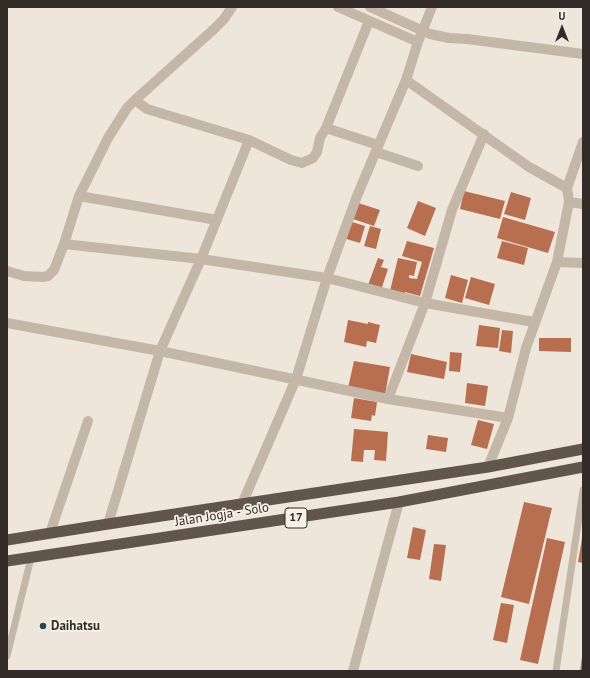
<!DOCTYPE html>
<style>
body{margin:0}
#map{position:relative;width:590px;height:678px;overflow:hidden;background:#eee6da;font-family:"PT Sans",sans-serif}
canvas{display:block}
.frame{position:absolute;inset:0;border:8px solid #322b27;pointer-events:none}
.north{position:absolute;left:542px;top:8px;width:40px;height:40px;-webkit-text-stroke:3px #f6f0e6;paint-order:stroke;rotate:0deg;font-size:11px;font-weight:700;line-height:16px;text-align:center;color:#322b27}
.north::after{content:'';display:block;margin:auto;width:14px;height:18px;background:#322b27;clip-path:polygon(50% 0,100% 100%,50% 72%,0 100%)}
</style>
<div id="map">
<canvas width="590" height="678"></canvas>
<div class="frame"></div>
<div class="north">U</div>
</div>
<script>
const ctx = document.querySelector('canvas').getContext('2d');
ctx.lineJoin = 'round';
function paint(path, color) { ctx.fillStyle = color; ctx.fill(path, 'evenodd'); }
const toPath = rows => new Path2D(rows.map(r => 'M' + r).join(''));
function stroke(path, color, width, dash) { ctx.strokeStyle = color; ctx.lineWidth = width; ctx.lineCap = dash ? 'butt' : 'round'; ctx.setLineDash(dash || []); ctx.stroke(path); }
function drawText(font, color, halo, rows, align = 'center') {
  ctx.font = font + ' "PT Sans",sans-serif'; ctx.lineWidth = 3.5; ctx.setLineDash([]); ctx.textBaseline = 'middle'; ctx.strokeStyle = halo; ctx.fillStyle = color; for (const [text, x, y, turn = 0] of rows) {
    ctx.save(); ctx.translate(x, y); ctx.rotate((+turn || 0) * Math.PI / 180); ctx.textAlign = isNaN(turn) ? turn : align; if (halo) ctx.strokeText(text, 0, 0); ctx.fillText(text, 0, 0); ctx.restore();
  }
}
paint(toPath([
 [464,191,505,201,500,219,460,209],
 [511,192,531,198,525,220,504,214],
 [418,201,436,208,425,236,407,228],
 [355,202,380,210,374,226,350,218],
 [503,217,555,232,548,253,497,238],
 [349,221,365,226,360,243,343,238],
 [370,226,381,229,376,249,364,246],
 [407,241,434,248,420,296,405,292,405,294,390,291,398,258,417,262,414,276,409,275,409,278,417,279,422,262,402,256],
 [502,241,528,248,524,265,497,258],
 [378,258,384,260,381,267,388,269,381,290,368,285],
 [451,275,468,280,462,303,445,298],
 [471,277,495,284,489,305,465,298],
 [348,320,368,324,368,322,380,325,376,343,367,341,366,347,344,342],
 [479,325,500,328,498,348,476,346],
 [502,330,513,331,511,353,499,351],
 [539,338,571,338,571,352,539,351],
 [450,352,462,353,460,372,449,371],
 [411,354,447,362,444,379,407,372],
 [354,361,390,367,385,395,348,388],
 [467,383,488,386,485,406,465,403],
 [354,398,377,402,375,416,372,415,371,421,351,418],
 [478,420,494,424,487,449,471,445],
 [354,429,388,432,386,461,374,460,375,450,364,450,363,462,351,461],
 [428,435,448,438,446,452,426,449],
 [524,502,552,508,529,604,501,597],
 [413,527,426,530,420,560,407,558],
 [547,538,565,542,538,664,520,660],
 [582,538,583,538,583,563,578,562],
 [434,544,446,545,441,581,429,579],
 [501,603,514,605,507,643,493,640],
 [582,657,583,671,580,671]
]), '#b76f50');
stroke(toPath([
 [7,656,31,558],
 [556,671,583,490]
]), '#c4b7a8', 7);
stroke(toPath([
 [338,7,418,42],
 [370,7,430,34,449,38,467,39,583,54],
 [406,80,529,167,567,188],
 [135,100,214,29,224,19,232,7],
 [326,128,369,21],
 [376,152,418,166],
 [79,196,217,220],
 [569,202,583,204],
 [64,244,201,259,327,278,425,303,534,322],
 [557,262,583,263],
 [7,271,24,276,43,277,48,276,54,270,64,244,79,196,108,138,127,108,135,100,147,109,249,140,291,160,302,163,313,158,317,152,320,138,326,128,378,145],
 [7,323,160,351,388,399,508,418],
 [388,399,425,303,452,210,484,134],
 [488,467,508,418,526,348,557,262,569,202,567,188,583,142],
 [242,504,296,379,327,278,357,196,406,80,418,42,432,7],
 [108,524,160,351,201,259,249,140],
 [50,533,88,421],
 [353,671,399,502]
]), '#c4b7a8', 10);
stroke(toPath([
 [7,540,108,524,488,467,583,449],
 [7,561,399,502,583,467]
]), '#62554c', 11);
for (const [x, y, r, color] of [
 [43,626,4,"#22494e"]
]) { const dot = new Path2D(); dot.arc(x, y, r, 0, 2 * Math.PI); ctx.fillStyle = color; ctx.fill(dot); stroke(dot, '#f6f0e6', 1.5); }
for (const [x, y, w] of [
 [296,518,22]
]) { const box = new Path2D(); box.roundRect(x - w / 2, y - 10, w, 20, 3); ctx.fillStyle = '#f6f0e6'; ctx.fill(box); stroke(box, '#322b27', 1); }
drawText('bold 12px', '#322b27', null, [
 ["17",296,518]
]);
drawText('13px', '#322b27', '#f6f0e6', [
 ["Jalan Jogja - Solo",222,515,-9]
]);
drawText('bold 13px', '#322b27', '#f6f0e6', [
 ["Daihatsu",51,626]
], 'left');
</script>
